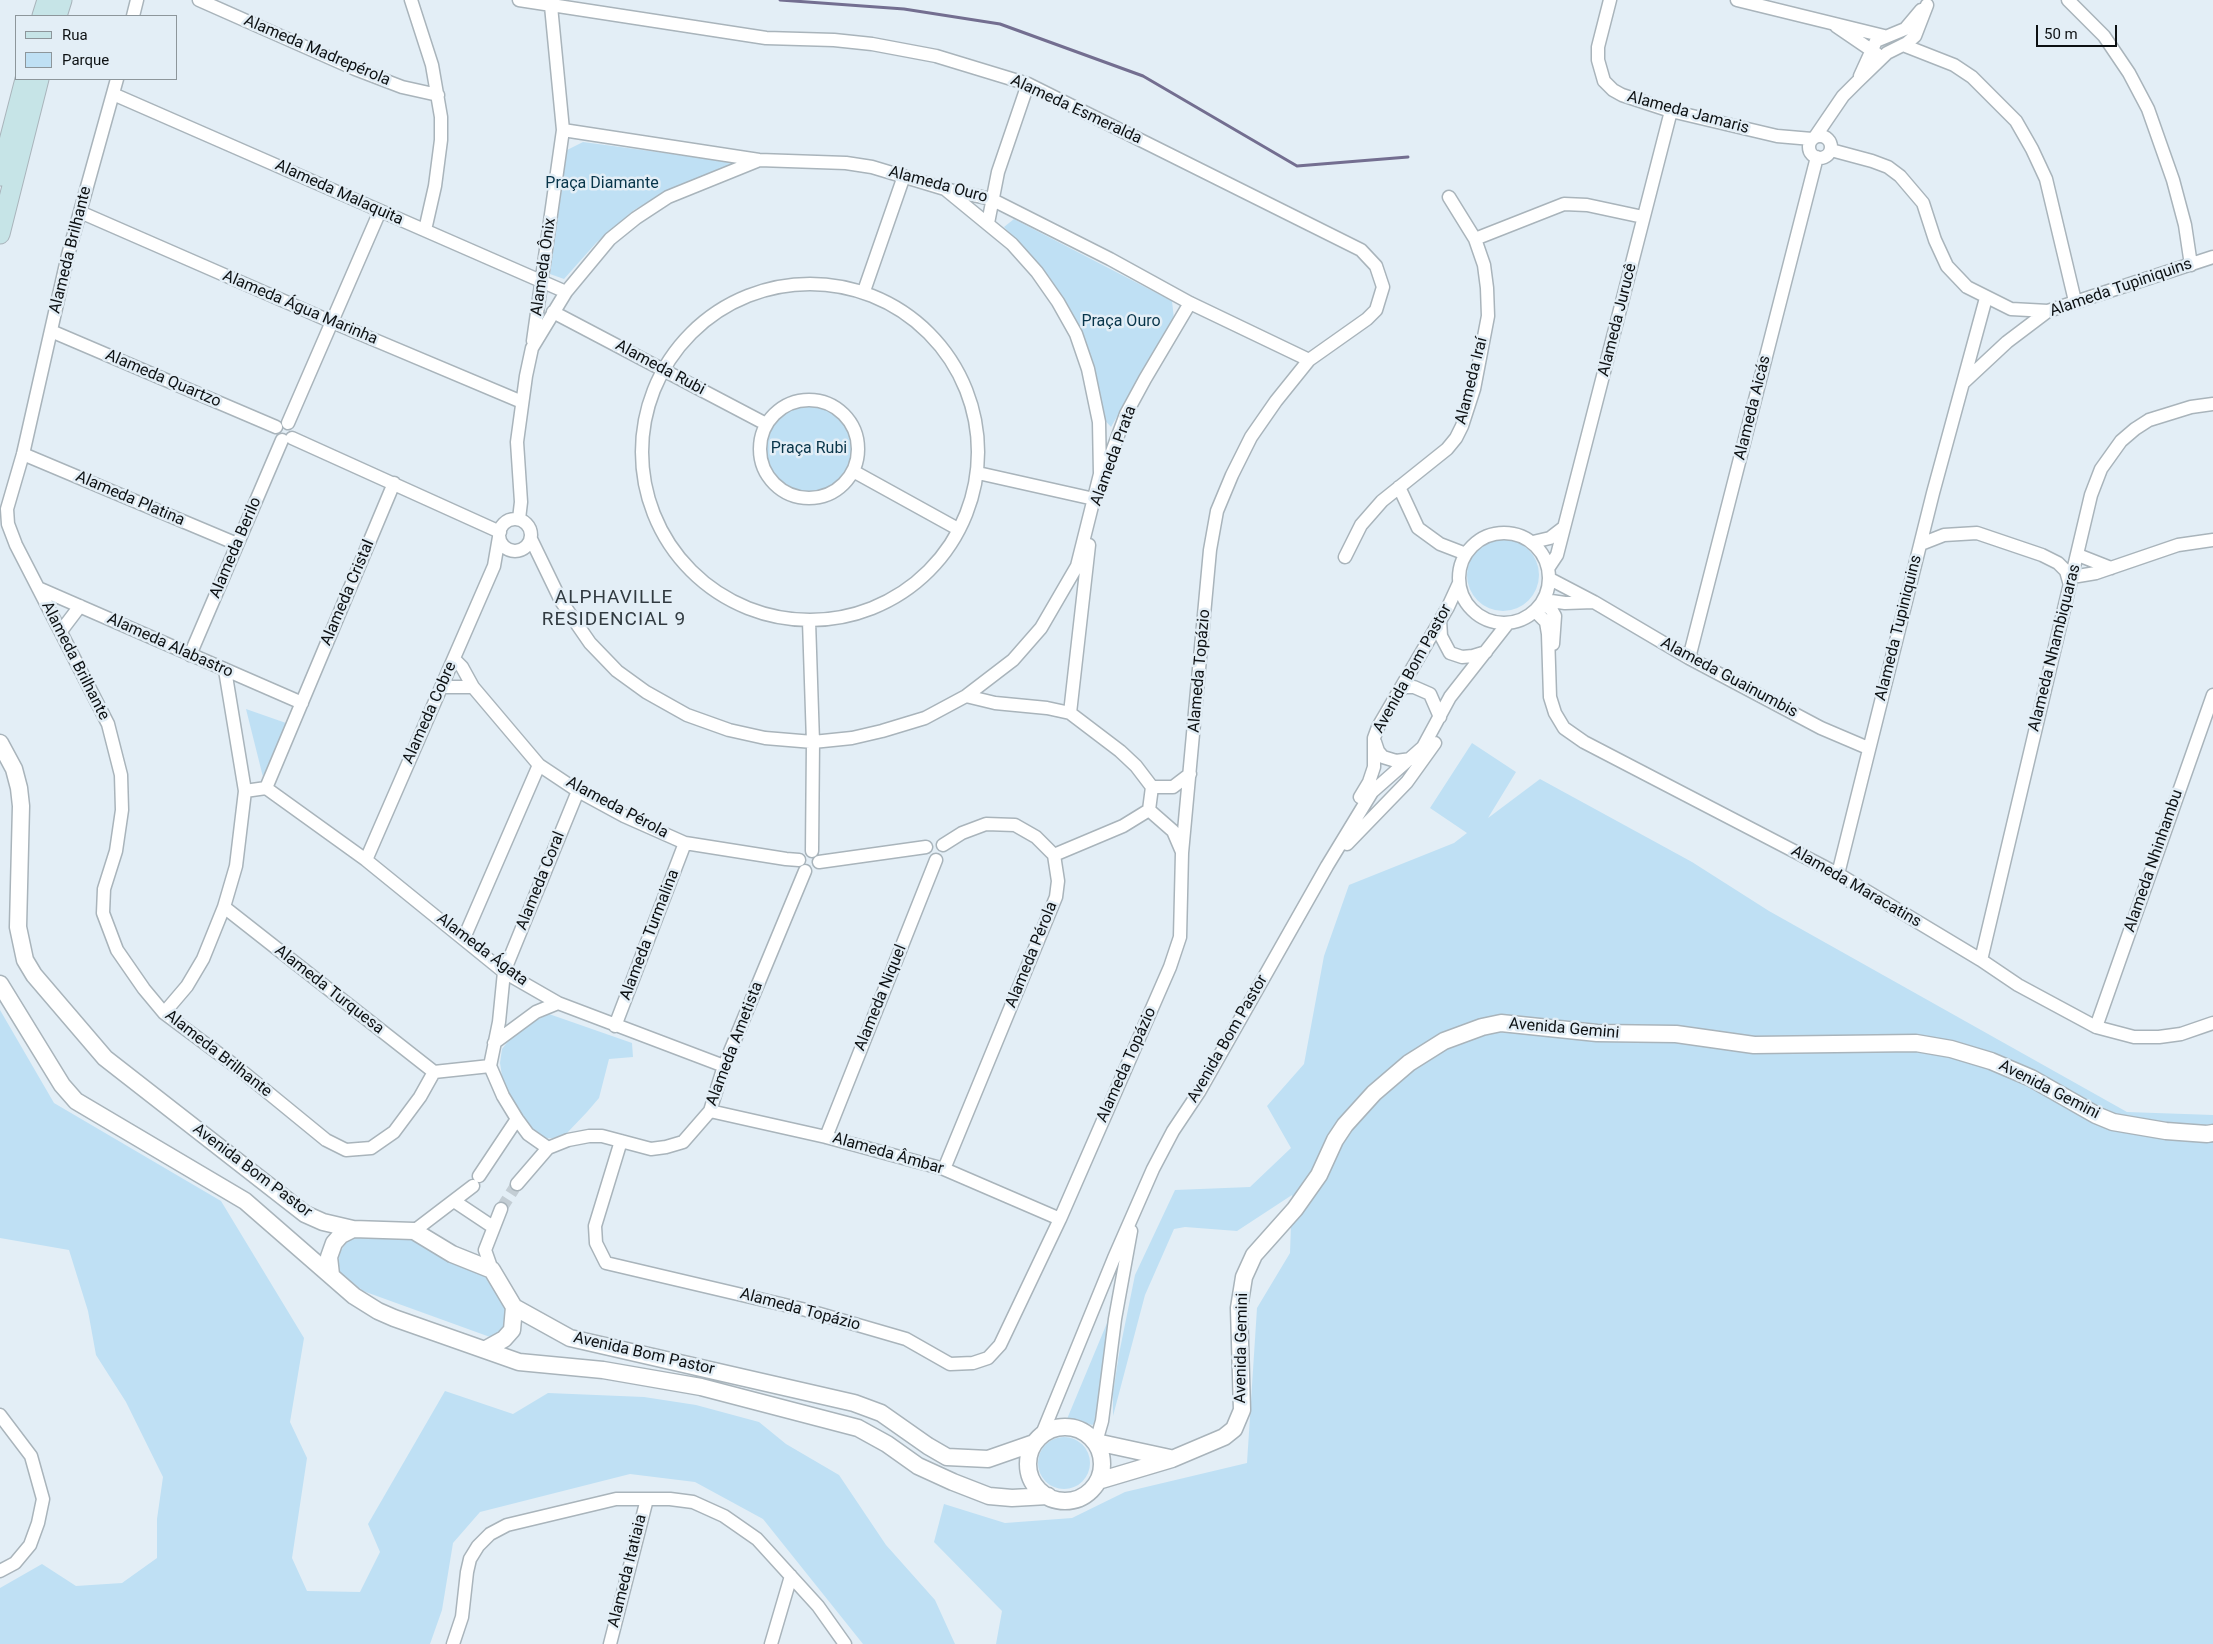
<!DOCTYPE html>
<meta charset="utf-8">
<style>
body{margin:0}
#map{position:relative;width:2213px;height:1644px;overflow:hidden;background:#e3eef6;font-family:Roboto,sans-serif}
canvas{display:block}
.legend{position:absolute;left:15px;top:15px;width:162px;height:65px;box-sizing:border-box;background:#e3eef6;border:1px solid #8d969b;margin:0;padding:6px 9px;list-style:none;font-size:15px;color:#0d1113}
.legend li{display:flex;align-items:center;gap:10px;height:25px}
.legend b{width:25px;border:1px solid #8d969b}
.scale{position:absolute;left:2036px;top:25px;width:81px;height:22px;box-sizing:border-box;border:2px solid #0d1113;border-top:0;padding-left:6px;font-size:15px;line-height:18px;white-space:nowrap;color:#0d1113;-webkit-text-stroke:4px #e3eef6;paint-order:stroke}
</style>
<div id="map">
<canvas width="2213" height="1644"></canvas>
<ul class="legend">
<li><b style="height:6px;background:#c6e4e7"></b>Rua</li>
<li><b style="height:14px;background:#bfe0f4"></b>Parque</li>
</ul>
<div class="scale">50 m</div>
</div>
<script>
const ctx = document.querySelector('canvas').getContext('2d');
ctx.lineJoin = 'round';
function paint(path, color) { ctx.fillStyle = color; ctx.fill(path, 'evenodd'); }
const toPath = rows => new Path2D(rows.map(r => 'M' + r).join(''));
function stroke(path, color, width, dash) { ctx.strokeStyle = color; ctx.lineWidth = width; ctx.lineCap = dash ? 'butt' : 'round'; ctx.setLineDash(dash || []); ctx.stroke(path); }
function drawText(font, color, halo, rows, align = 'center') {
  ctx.font = font + ' Roboto,sans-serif'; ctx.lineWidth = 5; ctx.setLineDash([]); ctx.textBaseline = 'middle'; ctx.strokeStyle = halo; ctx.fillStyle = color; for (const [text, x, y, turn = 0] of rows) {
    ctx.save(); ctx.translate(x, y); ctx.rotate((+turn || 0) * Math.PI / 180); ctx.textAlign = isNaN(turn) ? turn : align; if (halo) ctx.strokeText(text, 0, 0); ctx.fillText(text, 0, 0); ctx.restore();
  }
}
paint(toPath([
 [583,142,739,163,666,192,634,210,596,243,564,279,550,274,567,150],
 [1014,219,1172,301,1174,319,1111,427,1102,417,1073,318,1050,278,1004,227],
 '762 449a47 47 0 1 1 94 0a47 47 0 1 1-94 0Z',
 '1467 575a36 36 0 1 1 72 0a36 36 0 1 1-72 0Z',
 [246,709,286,723,263,777],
 [1472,743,1516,772,1488,818,1540,779,1692,862,1769,911,2127,1112,2213,1115,2213,1644,996,1644,1002,1611,934,1542,944,1504,1005,1523,1072,1518,1125,1492,1247,1463,1257,1308,1290,1253,1292,1195,1237,1231,1185,1227,1174,1229,1145,1295,1113,1416,1113,1393,1119,1354,1135,1275,1175,1190,1250,1187,1291,1148,1267,1106,1304,1064,1324,956,1349,885,1454,843,1467,833,1430,808],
 [0,1010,54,1103,221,1201,304,1338,290,1422,307,1458,292,1558,307,1591,360,1592,380,1552,368,1524,445,1391,513,1414,548,1393,644,1397,696,1405,759,1422,786,1444,839,1475,886,1545,935,1600,955,1644,863,1644,763,1519,695,1482,630,1474,480,1512,453,1543,442,1610,430,1644,0,1644,0,1588,42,1564,76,1586,122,1583,157,1558,157,1519,163,1477,126,1402,96,1355,88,1311,69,1250,0,1238],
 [549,1014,632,1043,633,1057,609,1059,599,1098,587,1112,567,1133,553,1138,540,1139,523,1126,502,1076,500,1063,502,1049,512,1036,523,1027],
 [352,1234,406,1237,487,1276,510,1315,506,1325,500,1332,490,1337,363,1291,336,1269,340,1252],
 [1107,1323,1110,1330,1099,1397,1097,1423,1092,1425,1076,1419,1067,1419],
 '1038 1463a26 26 0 1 1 52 0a26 26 0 1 1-52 0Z'
]), '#bfe0f4');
stroke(toPath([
 [780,0,904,9,1000,24,1143,76,1297,166,1408,157]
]), '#736e90', 3);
stroke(toPath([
 [501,1209,517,1184]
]), '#c3cdd4', 12, [12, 6]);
const minor = toPath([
 [199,0,355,69,402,87,438,95],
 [411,0,432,65,441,117,441,140,435,186,425,230],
 [519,0,766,38,834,40,872,44,936,56,1028,84,1361,250,1376,266,1383,287,1376,310,1367,319,1309,360,1276,401,1251,437,1232,475,1217,511,1210,550,1182,853,1180,937,1170,967,1060,1219,1000,1345,988,1358,973,1363,950,1364,906,1339,806,1310,606,1263,596,1243,595,1226,621,1141],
 [1610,0,1598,47,1598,60,1604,81,1613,90,1622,95,1671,111,1777,136,1812,139],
 [1737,0,1884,36],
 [2068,0,2104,36,2129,73,2148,109,2173,180,2185,225,2191,265],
 [133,16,137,0],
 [1836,26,1877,54],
 [1903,45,1954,65,1972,77,2016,121,2032,149,2046,179,2075,301],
 [1860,76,1876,41,1905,29,1921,10],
 [117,79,68,255,23,454,7,509,8,524,16,545,108,724,121,775,122,810,116,851,104,889,103,913,117,950,144,989,164,1013,238,1068,326,1140,346,1150,371,1148,394,1132,420,1097,434,1072,490,1066],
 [113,94,566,292],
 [563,130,759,160,846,163,872,167,945,189,991,199,1110,259,1190,303,1309,360],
 '1809 147a11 11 0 1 1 22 0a11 11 0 1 1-22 0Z',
 [1815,137,1843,96,1857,82,1887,53,1907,43,1915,36,1927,5],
 [1831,150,1872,161,1888,167,1900,176,1923,203,1935,240,1947,266,1967,287,2011,309,2048,311],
 [80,212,332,322,522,402],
 [988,223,998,172,1028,84],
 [1475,239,1564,204,1587,205,1643,217],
 '642 452a168 168 0 1 1 336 0a168 168 0 1 1-336 0Z',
 [864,291,904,176],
 [553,312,766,424],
 [51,331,276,427],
 [533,341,563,130,551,6],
 [1963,383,2007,342,2048,311,2213,257],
 '760 449a49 49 0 1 1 98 0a49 49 0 1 1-98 0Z',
 [288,423,380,211],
 [292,438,500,532],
 [23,454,237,544],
 [853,471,958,529],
 [978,473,1094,499],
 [1103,476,1126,414,1145,379,1190,303],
 [1399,487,1418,528,1440,544,1466,554],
 '499 535a16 16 0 1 1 32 0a16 16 0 1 1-32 0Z',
 [519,519,521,502,517,442,526,376,532,348,566,292,610,239,636,218,668,197,757,161],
 '1459 578a45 45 0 1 1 90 0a45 45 0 1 1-90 0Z',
 [531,539,561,601,590,643,617,671,646,692,687,715,729,730,765,738,813,742,852,738,882,731,925,718,966,696,1013,660,1041,628,1077,566,1100,474,1099,422,1088,369,1076,334,1058,302,1037,272,1012,244,945,189],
 [1533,542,1550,538,1563,528],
 [1921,544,1944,535,1977,533,2042,555,2058,563,2066,571,2070,585],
 [2078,555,2111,568],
 [1345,557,1361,525,1382,501,1447,449,1456,438,1462,426,1474,389,1488,316,1487,288,1484,265,1475,239,1449,197],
 [1549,567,1557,555,1671,111],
 [2072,577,2096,573,2178,545,2213,540],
 [1550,579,1594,602,1689,658,1821,728,1868,748],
 [38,588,302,703],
 [1544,600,1565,603,1594,602],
 [1542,603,1551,609,1555,616,1553,644],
 [1535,611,1546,622,1548,634,1550,697,1555,713,1564,728,1584,742,1838,874,1981,960,2018,985,2096,1027,2134,1037,2159,1037,2181,1034,2213,1023],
 [1440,620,1441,636,1450,653,1462,657,1473,656,1486,652],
 [809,621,813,742,812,851],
 [61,631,80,606],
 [190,655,282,440],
 [1689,658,1817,157],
 [454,659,462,667,473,687,539,765,578,791,624,816,685,843,786,859,799,860],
 [442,687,473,687],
 [1399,691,1405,687,1414,687,1430,694,1440,717],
 [966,696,995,703,1047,708,1070,713,1120,751,1136,766,1152,787,1149,810,1173,831,1182,852],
 [1070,713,1089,545],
 [1375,742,1378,751,1383,757,1396,761,1411,759],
 [1152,787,1173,787,1190,774],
 [266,788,366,860,504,972,558,1003,724,1066],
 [245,791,266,788,394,483],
 [578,791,504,972,499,1022,490,1066,503,1096,517,1119,528,1134,548,1148,568,1140,589,1136,602,1136,651,1149,666,1147,683,1142,710,1111,724,1066,805,871],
 [1360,797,1369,782,1374,767,1374,738,1378,727,1448,607,1459,583],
 [1347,844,1407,782,1435,743],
 [943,845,962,833,986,824,1015,825,1036,837,1054,855,1058,881,1056,897,944,1169],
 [1054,855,1123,826,1149,810],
 [366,860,494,566,499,537],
 [819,862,926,847],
 [1838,874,1933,493,1986,298],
 [224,907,434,1072],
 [464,938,539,765],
 [1981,960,2091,495,2101,469,2121,441,2135,429,2149,420,2191,407,2213,404],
 [164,1013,187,986,203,959,224,907,236,866,245,791,225,670],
 [615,1026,685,843],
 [2096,1027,2213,695],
 [494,1043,536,1012,558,1003],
 [710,1111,826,1137,944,1169,1060,1219],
 [826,1137,936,860],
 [479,1176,517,1119],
 [517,1184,548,1148],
 [454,1201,493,1227],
 [414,1231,473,1186],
 [492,1270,485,1250,501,1209],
 [0,1415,31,1456,43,1499,38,1523,30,1545,15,1563,0,1571],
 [1042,1434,1114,1258,1153,1169,1173,1131,1199,1092,1327,866,1372,792,1423,747,1450,697,1508,623],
 [1096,1442,1102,1421,1115,1319,1131,1231],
 [453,1644,462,1617,467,1572,470,1559,478,1546,490,1534,507,1525,616,1499,670,1499,693,1502,724,1516,757,1539,818,1606,845,1644],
 [610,1644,647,1499],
 [771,1644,791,1576]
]);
const tertiary = toPath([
 [0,743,14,769,19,788,21,806,18,927,25,960,34,975,105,1058,305,1214,323,1222,353,1229,414,1231,452,1254,492,1270,514,1307,570,1338,854,1403,881,1413,928,1446,947,1457,988,1459,1034,1443],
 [0,984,62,1085,76,1101,245,1201,354,1296,378,1311,394,1318,519,1362,603,1370,701,1387,858,1428,887,1444,918,1466,953,1482,989,1496,1012,1498,1048,1496],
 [331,1275,329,1257,334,1243,341,1235,353,1229],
 [486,1349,504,1339,512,1330,514,1307],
 '1028 1464a37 37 0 1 1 74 0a37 37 0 1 1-74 0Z',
 [1096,1442,1170,1458],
 [1098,1481,1172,1459,1224,1437,1234,1429,1242,1410,1239,1308,1244,1277,1254,1255,1295,1209,1319,1175,1335,1140,1345,1125,1374,1093,1409,1063,1444,1041,1482,1027,1501,1023,1597,1033,1676,1034,1754,1045,1916,1043,1951,1049,1991,1061,2031,1078,2096,1115,2113,1122,2166,1131,2207,1134,2213,1133]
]);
const secondary = toPath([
 [42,16,47,0],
 [57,16,62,0],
 [0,176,25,79],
 [0,234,39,79]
]);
stroke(minor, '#a9b4bb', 15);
stroke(tertiary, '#a9b4bb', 19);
stroke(secondary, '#a9b4bb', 21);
stroke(minor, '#fff', 12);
stroke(tertiary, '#fff', 16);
stroke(secondary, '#c6e4e7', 19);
drawText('16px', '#0d1113', '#e3eef6', [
 ["Alameda Madrepérola",317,51,23],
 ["Alameda Esmeralda",1076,110,25],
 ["Alameda Jamaris",1688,113,15],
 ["Alameda Ouro",938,185,15],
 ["Alameda Malaquita",339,193,24],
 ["Alameda Brilhante",71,250,-76],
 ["Alameda Ônix",544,267,-82],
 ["Alameda Tupiniquins",2121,288,-19],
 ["Alameda Água Marinha",300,308,23],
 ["Alameda Jurucê",1618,320,-76],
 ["Alameda Rubi",660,368,28],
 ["Alameda Quartzo",163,379,23],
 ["Alameda Iraí",1472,381,-76],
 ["Alameda Aicás",1753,408,-76],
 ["Alameda Prata",1114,456,-70],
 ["Alameda Platina",130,499,23],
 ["Alameda Berilo",236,548,-67],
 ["Alameda Cristal",348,593,-67],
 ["Alameda Tupiniquins",1899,628,-76],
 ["Alameda Alabastro",170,646,24],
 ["Alameda Nhambiquaras",2055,648,-76],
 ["Alameda Brilhante",75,661,63],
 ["Avenida Bom Pastor",1413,669,-61],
 ["Alameda Topázio",1200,671,-85],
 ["Alameda Guainumbis",1729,678,28],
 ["Alameda Cobre",430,713,-66],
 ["Alameda Pérola",617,808,28],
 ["Alameda Nhinhambu",2154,861,-71],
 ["Alameda Coral",541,881,-68],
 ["Alameda Maracatins",1856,887,30],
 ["Alameda Turmalina",650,935,-69],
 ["Alameda Ágata",482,950,37],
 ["Alameda Pérola",1032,955,-68],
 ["Alameda Turquesa",329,990,38],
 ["Alameda Niquel",881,998,-68],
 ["Avenida Gemini",1564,1029,5],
 ["Avenida Bom Pastor",1228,1039,-60],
 ["Alameda Ametista",735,1044,-69],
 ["Alameda Brilhante",218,1054,38],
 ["Alameda Topázio",1127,1065,-66],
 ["Avenida Gemini",2049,1090,27],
 ["Alameda Âmbar",888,1154,16],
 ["Avenida Bom Pastor",252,1171,37],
 ["Alameda Topázio",800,1310,15],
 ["Avenida Gemini",1242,1348,-89],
 ["Avenida Bom Pastor",644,1354,13],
 ["Alameda Itatiaia",628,1571,-76]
]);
drawText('16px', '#08354a', '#e3eef6', [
 ["Praça Diamante",602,184],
 ["Praça Ouro",1121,322],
 ["Praça Rubi",809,449]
]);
ctx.letterSpacing = '1px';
drawText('19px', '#323b41', '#e3eef6', [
 ["ALPHAVILLE",614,598],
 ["RESIDENCIAL 9",614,620]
]);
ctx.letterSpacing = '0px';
</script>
